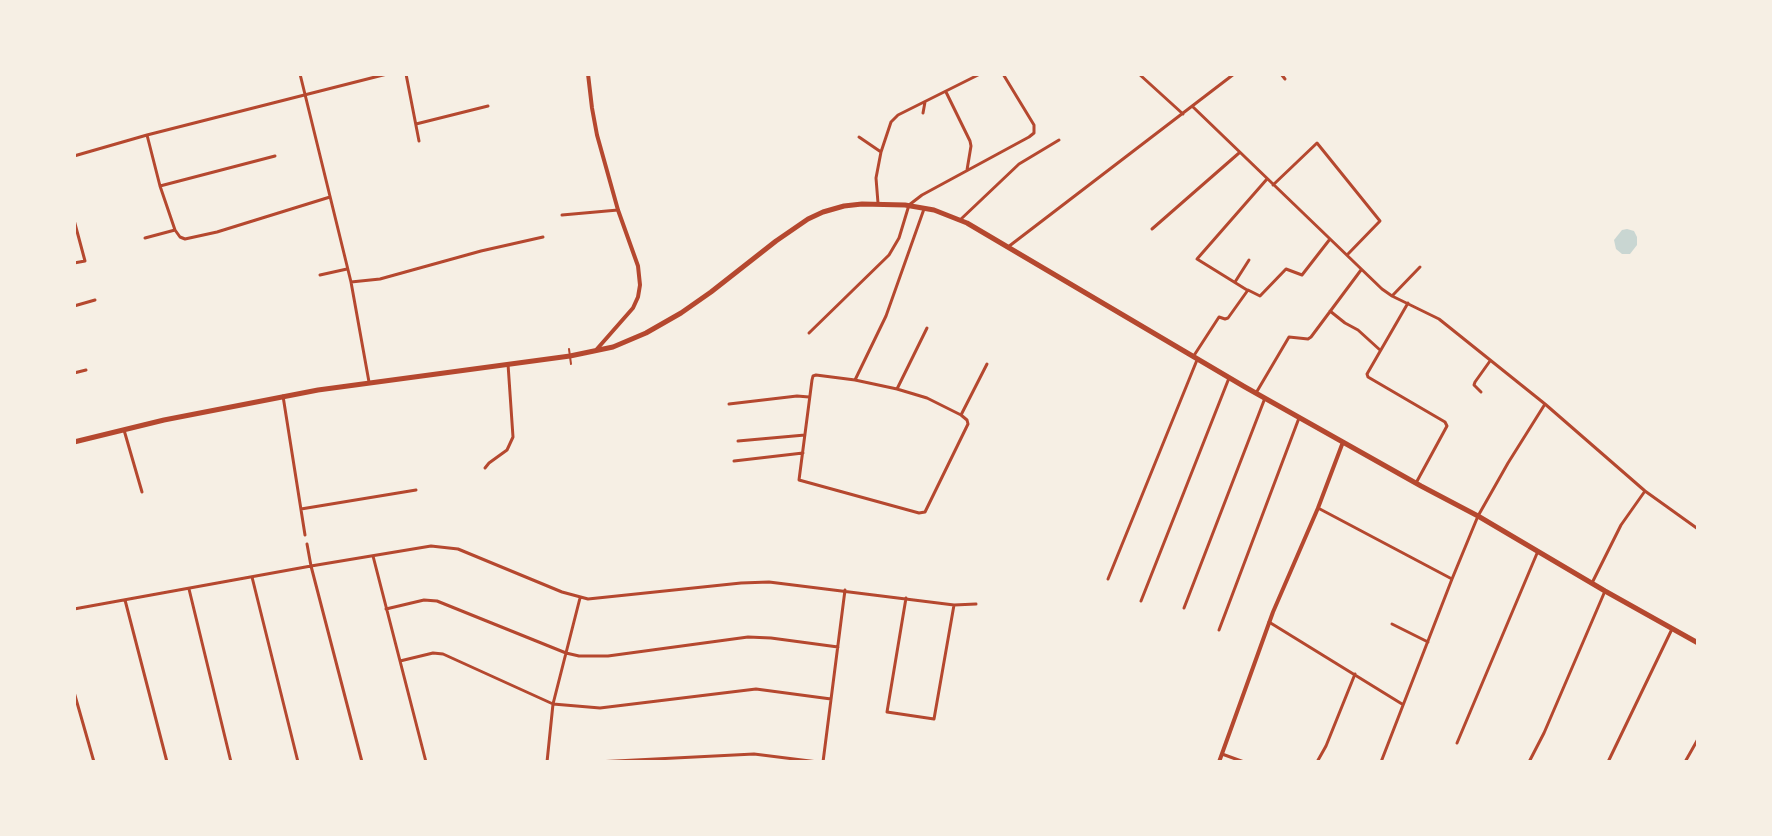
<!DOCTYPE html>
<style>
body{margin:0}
#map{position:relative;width:1772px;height:836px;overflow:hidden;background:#f6efe4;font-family:"Public Sans",sans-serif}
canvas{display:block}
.frame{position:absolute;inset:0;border:76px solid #f6efe4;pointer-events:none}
</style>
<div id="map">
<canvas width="1772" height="836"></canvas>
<div class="frame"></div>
</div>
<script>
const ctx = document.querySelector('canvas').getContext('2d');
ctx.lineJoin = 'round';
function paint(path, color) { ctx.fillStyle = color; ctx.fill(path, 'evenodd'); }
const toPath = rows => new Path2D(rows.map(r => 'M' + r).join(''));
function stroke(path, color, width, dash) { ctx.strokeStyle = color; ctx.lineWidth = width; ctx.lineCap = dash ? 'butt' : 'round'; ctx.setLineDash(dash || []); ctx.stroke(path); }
paint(toPath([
 [1627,229,1634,231,1637,237,1637,245,1630,254,1622,254,1616,249,1614,240,1622,230]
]), '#c9d6d2');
stroke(toPath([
 [569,349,571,364]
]), '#b5482f', 2);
stroke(toPath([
 [300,74,351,282,369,382],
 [406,74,419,141],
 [1139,74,1183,114],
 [1281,74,1285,79],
 [946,92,970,141,971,146,967,170],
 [1192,106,1382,289,1392,296,1439,319,1545,404,1645,491,1698,529],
 [923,113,925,102],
 [416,124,488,106],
 [147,135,160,186,175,230,180,237,185,239,217,232,330,197],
 [859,137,881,152],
 [74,156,147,135,387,74],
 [1273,185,1317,143,1380,221,1348,254],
 [160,186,275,156],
 [878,203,876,178,881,152,891,122,898,115,980,74],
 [562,215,618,210],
 [74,220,85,261,74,263],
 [960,220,1019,164,1059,140],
 [1152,229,1239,153],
 [145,238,175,230],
 [1008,247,1234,74],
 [320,275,347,269],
 [351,282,380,279,481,251,543,237],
 [1235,282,1249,260],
 [1247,290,1197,259,1267,179],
 [1392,296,1420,267],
 [1408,303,1367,374,1368,377,1445,422,1447,426,1416,483],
 [74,306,95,300],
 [1330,311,1345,323,1358,330,1380,350],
 [809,333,889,255,899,238,909,205,922,195,1029,137,1034,133,1034,125,1003,74],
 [1193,357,1219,317,1225,319,1228,318,1248,290,1260,296,1286,269,1302,275,1330,239],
 [74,373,86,370],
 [816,375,855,380,897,389,927,398,961,415,967,420,968,424,925,512,919,513,799,480,812,380,813,376,816,375],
 [855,380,886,316,924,209],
 [897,389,927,328],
 [1481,392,1474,385,1475,382,1490,361],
 [1256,393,1289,337,1308,339,1311,337,1361,270],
 [283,396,305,535],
 [729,404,797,396,809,397],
 [961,415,987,364],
 [124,430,142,492],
 [738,441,805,435],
 [734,461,803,453],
 [485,468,489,463,507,450,513,437,508,364],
 [1318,508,1452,579],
 [301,509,416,490],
 [307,544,311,566,362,762],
 [373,556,426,762],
 [252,577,298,762],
 [1108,579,1197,360],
 [1593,581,1621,525,1645,491],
 [189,589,231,762],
 [906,598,887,712,934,719,954,605],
 [125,600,167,762],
 [1141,601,1229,378],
 [1184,608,1265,398],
 [74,609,311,566,431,546,458,549,562,592,588,599,741,583,769,582,954,605,976,604],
 [386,609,424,600,437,601,566,653,579,656,608,656,748,637,771,638,838,647],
 [1269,622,1402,704],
 [1392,624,1428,642],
 [1219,630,1299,418],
 [400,661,433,653,443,654,553,704,600,708,756,689,831,699],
 [74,692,94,762],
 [1457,743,1538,551],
 [1222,754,1244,762],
 [547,762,553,704,580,598],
 [596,762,754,754,818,762],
 [823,762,845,590],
 [1317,762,1326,746,1355,674],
 [1381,762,1452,579,1478,516,1508,463,1545,404],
 [1529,762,1544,733,1605,591],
 [1608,762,1672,629],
 [1685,762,1698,739]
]), '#b5482f', 3);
stroke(toPath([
 [588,74,592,108,597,135,618,210,638,266,640,285,638,297,633,308,597,349],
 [1219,762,1273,612,1318,508,1343,442]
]), '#b5482f', 4);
stroke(toPath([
 [74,442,164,420,318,390,570,356,613,347,646,333,681,313,711,292,776,241,808,219,823,212,844,206,862,204,905,205,934,210,967,223,1245,387,1421,486,1478,516,1605,591,1698,643]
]), '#b5482f', 5);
</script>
